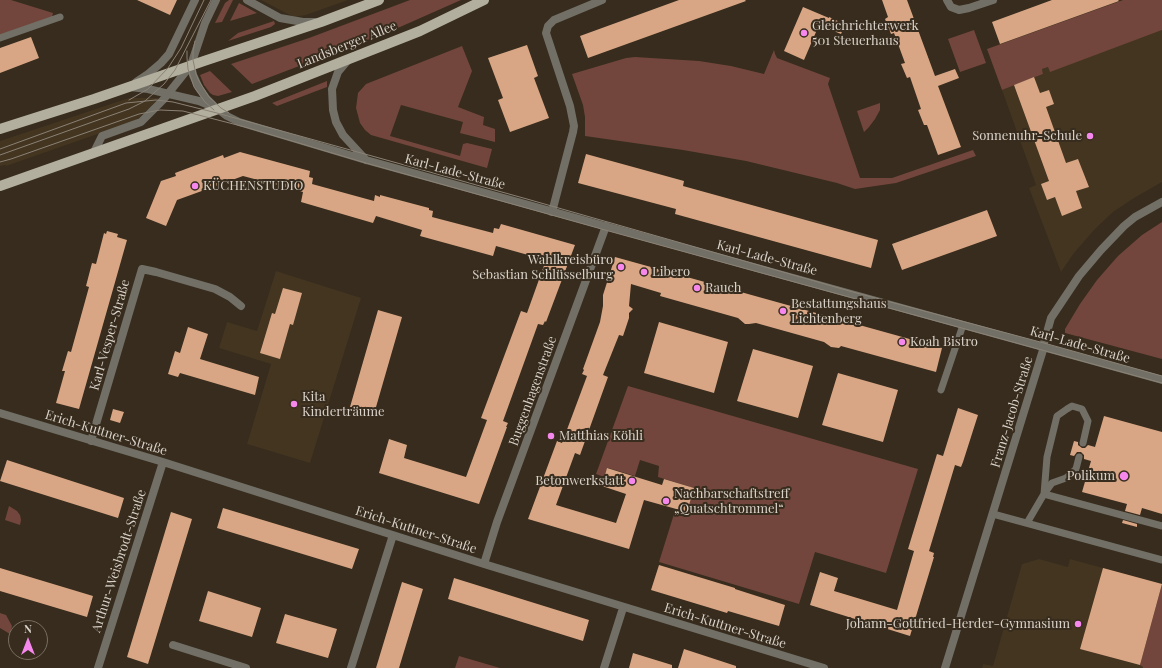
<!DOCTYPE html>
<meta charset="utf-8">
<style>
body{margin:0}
#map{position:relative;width:1162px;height:668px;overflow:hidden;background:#372c1d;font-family:"Playfair Display",serif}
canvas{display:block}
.north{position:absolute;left:8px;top:620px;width:40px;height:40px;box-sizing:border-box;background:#372c1d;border:1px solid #786f62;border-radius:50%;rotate:0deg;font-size:11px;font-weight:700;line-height:16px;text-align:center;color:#dad3ca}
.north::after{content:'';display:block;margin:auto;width:14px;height:18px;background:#f688ed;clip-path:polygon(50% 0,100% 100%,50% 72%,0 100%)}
</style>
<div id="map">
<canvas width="1162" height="668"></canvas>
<div class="north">N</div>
</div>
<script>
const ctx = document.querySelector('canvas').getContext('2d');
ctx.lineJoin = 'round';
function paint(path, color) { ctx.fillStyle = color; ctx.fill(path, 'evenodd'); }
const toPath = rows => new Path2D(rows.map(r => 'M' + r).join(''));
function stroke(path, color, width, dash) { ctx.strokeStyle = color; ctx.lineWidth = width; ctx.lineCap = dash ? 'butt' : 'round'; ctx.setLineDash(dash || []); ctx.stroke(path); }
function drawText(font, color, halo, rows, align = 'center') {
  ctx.font = font + ' "Playfair Display",serif'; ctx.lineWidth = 4; ctx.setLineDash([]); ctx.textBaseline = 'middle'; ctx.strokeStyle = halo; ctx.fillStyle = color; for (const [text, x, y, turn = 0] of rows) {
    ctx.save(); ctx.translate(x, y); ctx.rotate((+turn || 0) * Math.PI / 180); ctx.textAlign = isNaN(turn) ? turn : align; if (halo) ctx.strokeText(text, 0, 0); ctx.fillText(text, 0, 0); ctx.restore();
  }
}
paint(toPath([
 [261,0,348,0,306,15,294,17,286,13],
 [1162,30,1162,182,1134,198,1113,212,1095,229,1074,253,1061,272,1029,188,1036,185,1002,90,1043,74,1042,69,1048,67,1050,71],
 [129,98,159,98,140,117,132,122,6,166,5,165,0,166,0,141],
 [276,271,361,298,310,463,247,444,271,364,219,348,227,322,257,331],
 [1039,559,1068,567,1070,559,1162,584,1140,665,1144,667,1143,668,982,668,983,664,993,666,1022,564]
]), '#433520');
paint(toPath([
 [0,0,11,0,53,13,52,17,0,35],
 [229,0,233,0,222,22,215,23,225,3],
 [410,0,461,0,391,31,252,84,231,64,309,38],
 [1123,0,1162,0,1162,30,1050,72,1048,67,1042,69,1043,74,1002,90,987,49],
 [239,3,257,13,230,21],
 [274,21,275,24,271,27,228,41,238,33],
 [974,30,986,63,960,72,948,39],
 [462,46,472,71,458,107,484,117,483,125,495,129,495,142,460,133,463,122,401,105,390,136,460,156,463,144,467,143,492,149,487,168,371,135,365,130,360,123,356,108,358,93,366,84],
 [774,50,775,54,777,58,830,78,828,84,860,178,892,178,973,150,976,156,896,183,855,189,837,183,746,161,683,150,585,136,585,117,583,105,572,74,626,58,635,57,699,61,731,66,764,74],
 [210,71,232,92,218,96,213,95,210,93,204,85,200,75],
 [327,81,327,87,277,106,272,103],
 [880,103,880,110,875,119,869,127,864,132,857,111],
 [1162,222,1162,359,1065,333,1065,329,1080,304,1097,280,1118,256,1142,235],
 [628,386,918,469,886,573,815,552,799,604,659,562,674,514,685,517,694,488,658,477,659,466,640,460,635,476,608,468,604,477,596,474],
 [9,506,17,511,20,515,21,520,20,525,5,520],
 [1162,584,1162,668,1143,668,1143,667,1140,665],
 [0,613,6,615,12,626,10,634,0,628],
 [459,656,500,668,455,668]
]), '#72463c');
paint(toPath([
 [137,0,177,0,170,15],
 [679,0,745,0,746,1,588,58,580,36],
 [882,0,907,0,935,76,955,69,959,78,938,86,961,147,938,155,927,125,924,125,918,110,921,109,910,77,907,78,901,64,905,63,894,33,891,34,885,19,888,17],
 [1052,0,1118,0,1119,1,1000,44,992,22],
 [803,7,829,18,829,17,840,22,840,23,845,25,841,34,819,25,804,60,784,51],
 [31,37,39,58,0,73,0,48],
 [527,45,538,76,534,78,549,118,510,132,498,100,503,98,488,58],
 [1034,77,1040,93,1049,90,1054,104,1046,107,1066,163,1078,159,1089,187,1076,191,1082,208,1062,216,1055,197,1047,200,1041,184,1049,181,1014,85],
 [240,152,310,171,309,177,313,178,312,184,374,201,375,195,380,197,380,195,429,208,429,210,433,211,432,217,493,233,494,228,499,229,501,224,575,245,546,322,545,321,543,325,538,324,503,421,508,423,506,427,507,427,479,504,379,473,389,439,407,445,404,458,466,477,487,420,481,418,521,311,527,313,546,260,496,246,493,256,420,236,422,230,376,216,373,223,301,202,303,192,243,176,177,200,166,226,146,218,161,181,176,176,175,173,223,155,224,158],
 [586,154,684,181,683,186,878,240,871,268,675,214,676,209,578,183],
 [987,210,997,236,902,270,892,244],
 [107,231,118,234,117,237,127,240,79,409,56,403,65,371,62,371,68,351,71,352,89,287,86,286,92,263,96,264,104,233,106,234],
 [615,257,942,348,936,372,841,346,839,348,831,347,824,342,756,323,749,324,745,324,738,318,660,296,661,293,631,284,629,306,633,309,629,313,629,318,623,336,619,335,603,375,608,377,580,455,575,453,556,505,616,523,626,494,602,486,607,468,662,485,664,479,694,488,687,512,644,500,629,549,528,519,557,441,562,443,587,376,582,374,584,370,583,369,600,322,603,306,603,295],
 [283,288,302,293,293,325,290,324,280,359,260,353,272,313,275,314],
 [378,310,402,317,374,414,350,407],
 [659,322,728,342,714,393,644,373],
 [188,327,208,334,200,359,259,377,255,395,180,373,178,377,168,374,175,351,180,353],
 [753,349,813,366,798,418,737,401],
 [838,373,898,390,883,442,822,425],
 [958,408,978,415,963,462,961,467,955,465,929,551,934,553,933,557,934,557,910,636,810,605,820,572,838,578,834,591,897,610,914,551,908,549,937,454,943,456],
 [113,409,124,412,120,423,110,420],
 [1104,416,1162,432,1162,514,1142,508,1140,515,1125,511,1127,504,1082,492,1091,461,1084,459,1084,455,1081,452,1077,452,1074,456,1070,455,1074,441,1078,442,1078,445,1082,448,1085,448,1088,445,1095,447],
 [7,460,124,498,118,518,0,481],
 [223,508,359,549,352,569,217,528],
 [171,512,192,519,148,664,127,657],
 [1123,520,1137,524,1137,527,1122,523],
 [659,565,735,588,735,589,785,605,779,626,728,611,727,613,651,590],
 [0,568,93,596,87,617,0,591],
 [1103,568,1162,584,1140,665,1080,649],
 [454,578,589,620,583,641,448,599],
 [402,582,423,589,399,668,376,668],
 [208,591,261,608,252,637,199,621],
 [285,614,337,629,328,658,276,643],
 [684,649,736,666,736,668,678,668],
 [633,653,672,665,672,668,629,668]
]), '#d9a685');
stroke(toPath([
 [0,38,60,17],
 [941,390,963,325],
 [1079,457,1076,469,1066,478,1052,483,1044,494,1162,526],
 [993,514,1162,560],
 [1027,523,1044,494,1047,457,1057,416,1067,409,1072,406,1082,409,1088,421,1083,443]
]), '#716f66', 7);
stroke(toPath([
 [947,0,951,7,959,10,969,8,993,0],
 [349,59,338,72,332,89,333,110,336,122,343,135,366,160],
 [218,109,227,116,239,122,366,160,1162,380],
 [552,212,573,132,574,126,570,106,546,33,548,26,554,20,602,0],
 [0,413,163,462,484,564,824,668],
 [91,441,142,269,156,272,215,289,230,297,241,306],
 [484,564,497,522,606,226],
 [173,645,246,668],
 [98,668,163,462],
 [351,668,393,535],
 [604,668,623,608],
 [945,668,1043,350,1044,343,1051,318,1079,276,1101,250,1124,226,1135,217,1162,202]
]), '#716f66', 8);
stroke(toPath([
 [247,0,280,18,303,22,314,22],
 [191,65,193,75,199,88,206,98,213,105],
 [136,82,148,74,161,63,169,54,195,0],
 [130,87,148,89,169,94,199,101,218,109],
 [93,154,102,136,141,122,163,100,191,65,205,23,216,0]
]), '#716f66', 8);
stroke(toPath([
 [0,129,94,99,204,61,321,22,379,0],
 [0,186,255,96,420,31,484,0]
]), '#b3af9e', 10);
stroke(toPath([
 [195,41,193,51,193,60,196,74,199,81,209,97,221,108,229,113],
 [187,51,187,58,188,69,194,87,205,102,214,110],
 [129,100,148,89,168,68,181,48,204,0],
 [0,149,126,103,156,100,173,102,217,113,527,199,853,292,1044,343,1162,376],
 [0,155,112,115,129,109,145,101,164,84,175,70,211,0],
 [0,162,11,159,139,114,160,110,183,111,245,127,366,163,605,230,1162,383]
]), '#8b8276', 1);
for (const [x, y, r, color] of [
 [804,33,4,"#f688ed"],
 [1090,136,4,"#f688ed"],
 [195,186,4,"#f688ed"],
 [621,267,4,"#f688ed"],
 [644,272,4,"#f688ed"],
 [697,288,4,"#f688ed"],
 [783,311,4,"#f688ed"],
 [902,342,4,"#f688ed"],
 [294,404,4,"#f688ed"],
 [551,436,4,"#f688ed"],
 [1124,476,5,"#f688ed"],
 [632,481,4,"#f688ed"],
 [666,501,4,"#f688ed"],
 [1078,624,4,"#f688ed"]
]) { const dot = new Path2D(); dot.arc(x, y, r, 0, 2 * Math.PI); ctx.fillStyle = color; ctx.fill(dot); stroke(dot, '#372c1d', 1.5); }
drawText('13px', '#dad3ca', '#372c1d', [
 ["Gleichrichterwerk",812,26],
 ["501 Steuerhaus",812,41],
 ["Sonnenuhr-Schule",1082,136,"right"],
 ["KÜCHENSTUDIO",203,186],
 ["Wahlkreisbüro",613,260,"right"],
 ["Sebastian Schlüsselburg",613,275,"right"],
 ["Libero",652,272],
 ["Rauch",705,288],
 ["Bestattungshaus",791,304],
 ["Lichtenberg",791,319],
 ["Koah Bistro",910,342],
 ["Kita",302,397],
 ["Kinderträume",302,412],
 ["Matthias Köhli",559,436],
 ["Polikum",1115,476,"right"],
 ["Betonwerkstatt",624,481,"right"],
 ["Nachbarschaftstreff",674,494],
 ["„Quatschtrommel“",674,509],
 ["Johann-Gottfried-Herder-Gymnasium",1070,624,"right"]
], 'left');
drawText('13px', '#dad3ca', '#372c1d', [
 ["Landsberger Allee",347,45,-22],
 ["Karl-Lade-Straße",455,172,15],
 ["Karl-Lade-Straße",767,258,15],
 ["Karl-Vesper-Straße",110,335,-74],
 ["Karl-Lade-Straße",1080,345,16],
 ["Buggenhagenstraße",533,391,-70],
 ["Franz-Jacob-Straße",1012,412,-73],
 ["Erich-Kuttner-Straße",106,433,17],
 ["Erich-Kuttner-Straße",416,530,18],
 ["Arthur-Weisbrodt-Straße",119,561,-72],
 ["Erich-Kuttner-Straße",725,626,17]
]);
</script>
